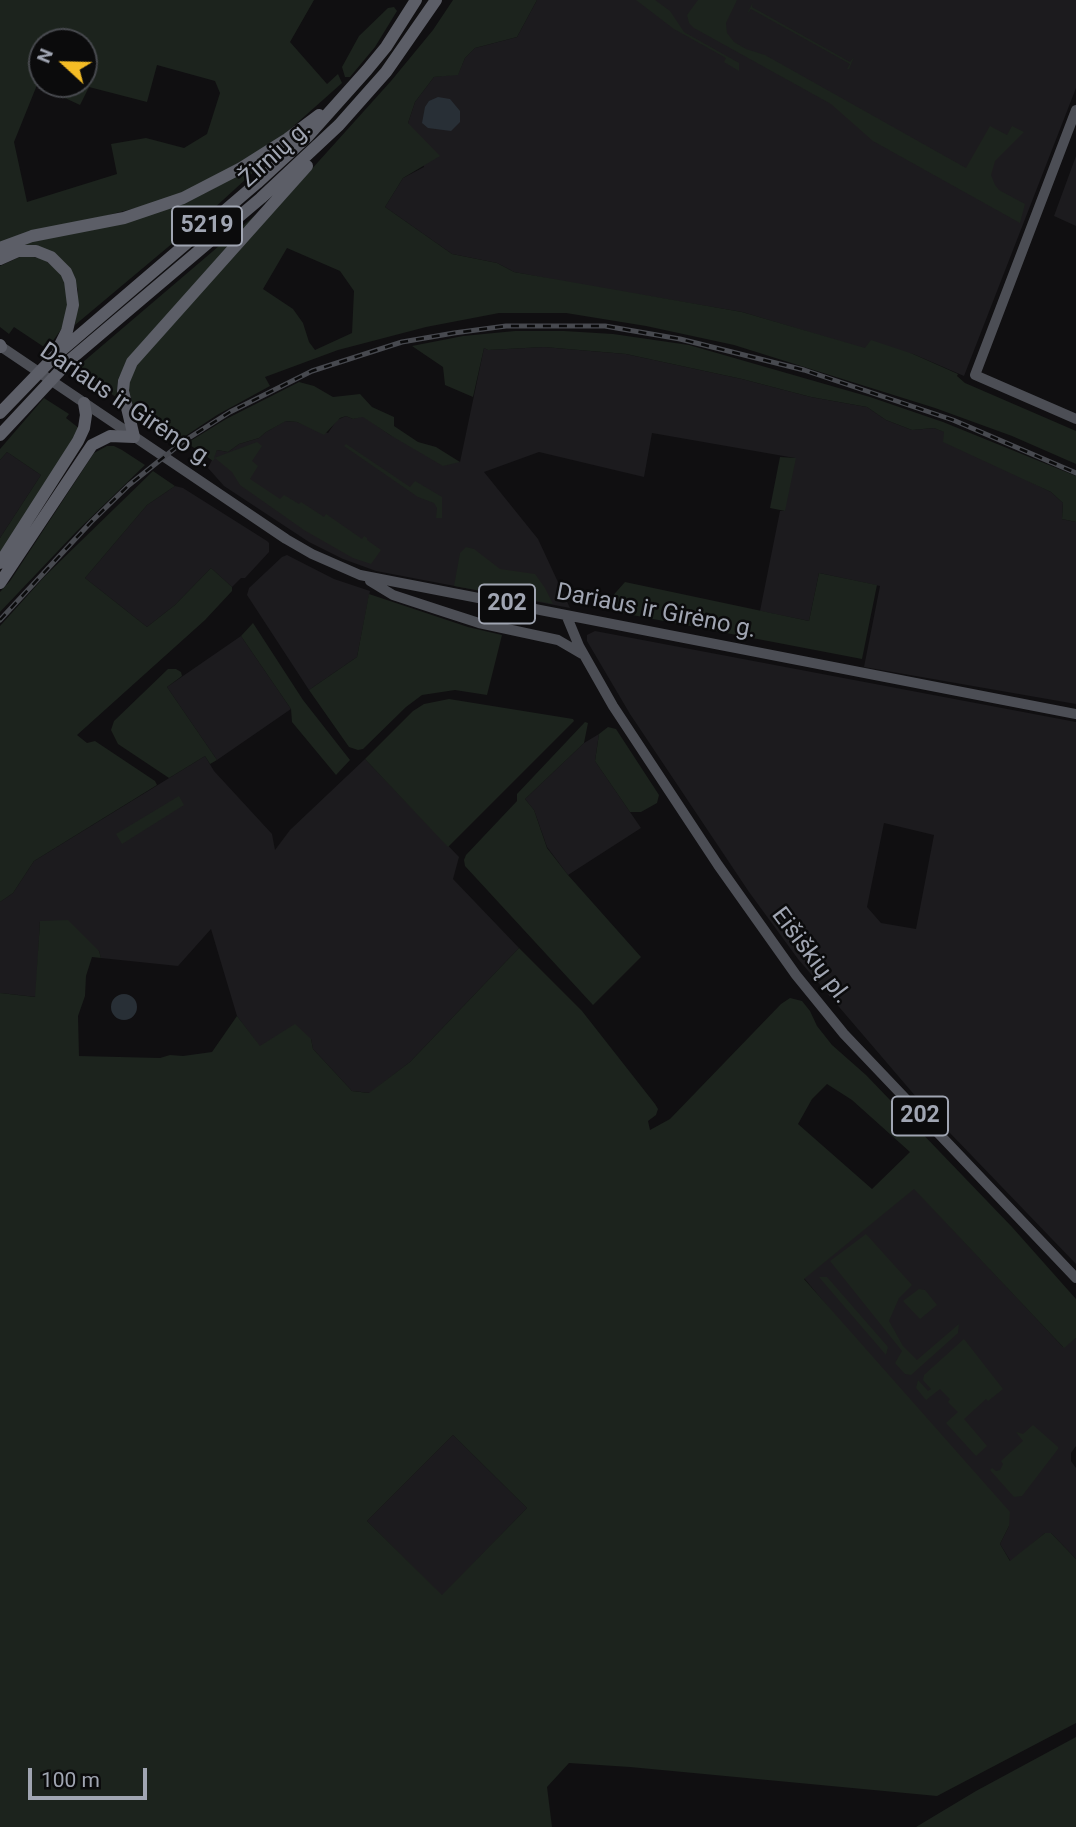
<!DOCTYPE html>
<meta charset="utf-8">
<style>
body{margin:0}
#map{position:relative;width:1076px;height:1827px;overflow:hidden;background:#100f11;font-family:Roboto,sans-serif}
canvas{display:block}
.north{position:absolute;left:28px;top:28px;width:70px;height:70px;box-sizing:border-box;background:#0b0b0c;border:2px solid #47494e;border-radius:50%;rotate:292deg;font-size:19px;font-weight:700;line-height:28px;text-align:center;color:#a0a5b2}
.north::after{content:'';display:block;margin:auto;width:24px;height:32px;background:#f4bc25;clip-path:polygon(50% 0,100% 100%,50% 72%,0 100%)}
.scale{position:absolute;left:28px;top:1768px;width:119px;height:32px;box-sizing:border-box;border:4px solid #a0a5b2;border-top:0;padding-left:9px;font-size:21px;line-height:24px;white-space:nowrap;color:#a0a5b2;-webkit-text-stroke:5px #0b0b0c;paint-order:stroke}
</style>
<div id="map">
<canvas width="1076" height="1827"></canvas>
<div class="north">N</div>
<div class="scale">100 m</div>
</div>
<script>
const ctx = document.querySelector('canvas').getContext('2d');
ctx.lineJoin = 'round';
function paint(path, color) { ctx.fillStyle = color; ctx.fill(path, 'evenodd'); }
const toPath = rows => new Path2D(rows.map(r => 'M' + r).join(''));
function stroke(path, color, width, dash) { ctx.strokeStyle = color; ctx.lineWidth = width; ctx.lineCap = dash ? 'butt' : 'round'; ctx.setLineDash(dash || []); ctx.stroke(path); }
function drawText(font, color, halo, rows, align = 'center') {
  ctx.font = font + ' Roboto,sans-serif'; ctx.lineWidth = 5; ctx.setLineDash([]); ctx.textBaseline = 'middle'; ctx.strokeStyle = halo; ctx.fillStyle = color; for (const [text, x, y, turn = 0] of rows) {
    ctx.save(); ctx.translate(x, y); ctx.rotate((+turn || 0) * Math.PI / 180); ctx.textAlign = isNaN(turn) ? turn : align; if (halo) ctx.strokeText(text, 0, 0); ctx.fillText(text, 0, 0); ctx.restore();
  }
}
paint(toPath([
 [537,0,1076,0,1076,88,964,376,913,354,865,349,742,312,576,284,514,272,497,263,452,254,385,207,403,178,424,167,408,123,415,102,434,77,458,74,465,58,475,48,517,37],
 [1076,156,1076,226,1054,216],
 [544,347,626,354,742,379,811,397,867,407,886,420,912,430,934,428,945,432,1023,478,1051,492,1063,503,1062,519,1076,522,1076,704,864,667,880,586,819,573,809,621,760,611,780,511,784,511,795,458,652,433,644,477,539,452,484,472,538,539,570,608,376,571,343,559,309,542,224,486,208,468,217,450,228,452,239,444,259,438,266,432,285,421,297,422,328,433,337,420,346,416,353,419,363,416,390,435,460,462,484,348,488,350],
 [7,452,41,475,0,538,0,460],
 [175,486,183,488,267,541,269,543,269,552,245,578,241,578,232,587,211,568,175,605,147,627,85,578,147,505],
 [287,555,334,579,370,591,357,657,309,690,247,595,249,588,282,557],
 [595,631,1076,722,1076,1264,923,1105,798,959,749,892,630,714,587,641,587,635],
 [884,823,934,835,916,929,881,923,867,907],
 [241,636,291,709,217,760,167,687],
 [599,734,595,761,641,828,568,875,547,847,534,810,525,799,584,743],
 [205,756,214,771,272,834,275,850,290,830,365,759,459,857,453,879,519,948,410,1062,370,1093,352,1091,313,1049,311,1039,260,1047,237,1016,211,929,178,966,101,958,99,951,40,921,36,997,0,993,0,902,13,893,34,861],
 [914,1188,1063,1347,1076,1338,1076,1446,1071,1453,1071,1461,1076,1468,1076,1559,1051,1533,1045,1533,1011,1562,1000,1544,1009,1526,804,1278],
 [453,1435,527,1508,442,1596,367,1521]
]), '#1c1b1e');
paint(toPath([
 [0,0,314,0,290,42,327,84,338,74,342,83,279,139,204,183,159,202,0,243],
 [42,42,84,42,84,84,42,84],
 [157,65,215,81,220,93,207,134,184,148,146,138,111,144,117,174,27,202,14,142,37,85,80,105,89,87,147,102],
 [453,0,537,0,517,37,475,48,465,58,458,75,434,77,415,102,408,123,440,156,403,178,385,207,452,254,497,263,514,272,742,312,865,348,871,340,913,354,958,374,957,376,965,383,1076,431,1076,464,1012,436,935,408,734,345,646,326,566,313,499,313,426,327,338,350,265,377,270,386,217,415,181,439,152,419,146,425,134,415,128,384,137,363,391,81,433,30],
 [287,248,340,271,354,291,352,333,315,350,309,342,303,323,293,309,263,289],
 [636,0,655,0,670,11,684,32,739,63,739,71,724,62,726,58,674,29],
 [698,0,737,0,726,23,727,33,734,42,746,49,765,55,966,168,990,126,1007,135,1012,126,1024,132,995,161,991,175,995,185,999,190,1025,204,1020,223,873,141,831,104,694,28,689,23,687,15],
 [753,2,752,7,850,62,854,57,849,69,847,69,850,64,751,9,747,14],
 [394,7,397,11,375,47,350,77,345,77,342,67,359,36,388,8],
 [270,157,211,211,75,325,78,290,72,275,59,258,10,248,207,192],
 [267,205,129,358,118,379,117,398,76,368],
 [24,255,44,259,60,273,65,282,68,306,65,324,47,349,14,327,9,334,0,327,0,266],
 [515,331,564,331,613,334,689,345,870,397,943,422,1076,476,1076,522,1062,519,1063,503,1051,492,943,442,944,432,934,428,912,430,886,420,867,407,811,397,742,379,626,354,544,347,488,350,484,348,473,397,445,385,443,367,412,346,463,336],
 [299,382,314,386,333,397,360,394,372,407,394,417,394,426,418,442,436,447,460,462,443,466,390,435,363,417,353,419,346,416,340,418,324,435,297,422,286,421,266,432,259,438,239,444,228,452,217,450,214,458,257,442,262,446,252,461,258,466,250,479,280,499,284,495,299,504,301,502,324,517,326,514,362,539,364,536,367,538,367,540,381,550,371,564,353,558,304,530,240,485,232,472,215,458,213,461,187,443,226,419],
 [44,398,69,414,66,418,80,429,0,555,0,538,41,475,7,452,0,460,0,449],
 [346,444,410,487,415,481,442,497,442,518,436,518,437,508,434,503,418,497,344,446],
 [107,446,114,446,122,450,145,465,77,531,0,612,0,592,10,581,94,453],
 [780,457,796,458,785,511,770,508],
 [153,471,175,486,147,505,85,578,147,627,175,605,211,568,232,587,232,591,205,620,77,735,87,743,95,741,155,781,157,785,34,861,13,893,0,902,0,626,45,576],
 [466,547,474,549,500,569,535,574,545,588,553,604,454,586,460,553],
 [819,573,877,585,862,659,601,609,625,582,809,621],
 [369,594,468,627,502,635,487,695,455,690,422,695,406,707,363,749,358,750,349,747,309,690,357,657],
 [253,623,303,700,350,760,336,775,292,722,291,709,241,636],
 [168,669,176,669,181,672,182,676,167,687,217,760,210,764,205,756,169,778,118,744,111,730,114,721],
 [449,699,573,719,574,721,448,847,365,759,413,711,424,704],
 [585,722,588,723,584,743,525,799,534,810,547,848,568,875,641,957,593,1005,465,866,464,860,466,855,517,801,517,794],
 [608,727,616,729,659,795,657,803,641,812,630,812,595,761,599,734],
 [179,796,184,805,122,844,116,834],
 [68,920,99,951,101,958,92,957,86,976,85,996,78,1016,79,1056,160,1058,170,1055,183,1056,212,1052,237,1016,260,1046,295,1024,311,1039,313,1049,352,1091,369,1093,410,1062,519,948,582,1011,655,1104,658,1109,656,1115,648,1121,650,1130,670,1119,781,1004,790,998,802,1001,810,1011,817,1026,832,1045,866,1075,1012,1227,1076,1299,1076,1338,1064,1348,914,1189,804,1279,1010,1512,1009,1526,1000,1544,1010,1561,1045,1533,1051,1533,1076,1559,1076,1723,937,1796,630,1767,569,1763,547,1787,552,1827,0,1827,0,993,35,997,40,921],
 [827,1084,852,1100,910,1152,872,1189,798,1124,812,1099],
 [453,1435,527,1508,442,1595,367,1521],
 [866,1234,912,1285,899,1298,889,1321,903,1346,917,1360,959,1324,958,1333,911,1375,905,1374,895,1363,902,1351,830,1261],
 [819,1277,827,1277,888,1347,886,1355],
 [919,1289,925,1290,937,1305,920,1319,903,1301],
 [964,1339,1003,1389,988,1401,986,1399,964,1419,987,1446,976,1456,946,1423,958,1412,948,1402,950,1399,940,1389,926,1400,916,1388,918,1380,928,1391,931,1389,923,1380,924,1375],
 [1033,1425,1058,1447,1058,1449,1022,1496,1014,1497,990,1470,992,1468,996,1471,1000,1470,1003,1464,1001,1461,1023,1441,1016,1432,1023,1434],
 [1076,1737,1076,1827,916,1827,976,1791]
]), '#1c231d');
paint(toPath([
 [438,97,450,99,460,111,460,122,451,131,428,128,422,123,425,107,429,101],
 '111 1007a13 13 0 1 1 26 0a13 13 0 1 1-26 0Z'
]), '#282f36');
stroke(toPath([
 [1076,110,975,375,1076,419],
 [0,346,286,539,312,554,360,575,1076,714],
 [370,581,393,595,448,613,479,623,558,640,582,654],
 [567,617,579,646,613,706,718,865,796,975,844,1034,1076,1278]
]), '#4c4e55', 10);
stroke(toPath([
 [0,248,32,236,124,218,183,198,241,168,287,139,319,115],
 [0,259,18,251,36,251,51,257,66,272,70,281,73,305,67,331,58,349],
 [0,345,1,347],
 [0,413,55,356,257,183,308,136,367,70,386,47,416,0],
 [0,435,71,359,261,198,339,125,386,72,436,0],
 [0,563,78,441,84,428,86,415,84,403],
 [0,583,92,445,110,436,134,437,123,391,124,381,132,362,307,166]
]), '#5c5e67', 12);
const rail = toPath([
 [0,620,91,522,129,485,184,441,230,412,312,371,402,342,454,333,506,326,605,326,680,339,804,370,953,420,1076,473]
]);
stroke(rail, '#47494f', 5);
stroke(rail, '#0b0b0c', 2.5, [8]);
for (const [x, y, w] of [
 [207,226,70],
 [507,604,56],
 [920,1116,56]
]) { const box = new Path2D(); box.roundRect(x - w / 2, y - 19.5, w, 39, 5); ctx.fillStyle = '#0b0b0c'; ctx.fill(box); stroke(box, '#a0a5b2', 2); }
drawText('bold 23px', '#a0a5b2', null, [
 ["5219",207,226],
 ["202",507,604],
 ["202",920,1116]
]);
drawText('24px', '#a0a5b2', '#0b0b0c', [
 ["Žirnių g.",276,155,-42],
 ["Dariaus ir Girėno g.",126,406,34],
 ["Dariaus ir Girėno g.",656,612,11],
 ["Eišiškių pl.",810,956,53]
]);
</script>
